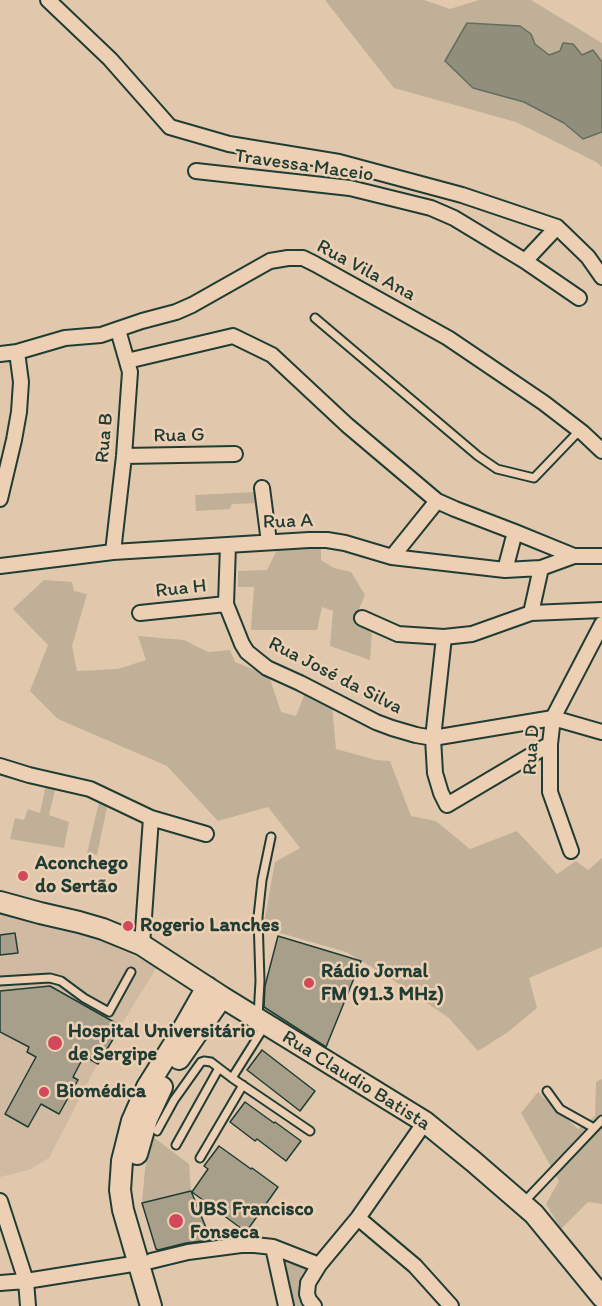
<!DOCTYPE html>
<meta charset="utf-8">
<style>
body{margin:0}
canvas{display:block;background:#e1c7ac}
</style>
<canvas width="602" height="1306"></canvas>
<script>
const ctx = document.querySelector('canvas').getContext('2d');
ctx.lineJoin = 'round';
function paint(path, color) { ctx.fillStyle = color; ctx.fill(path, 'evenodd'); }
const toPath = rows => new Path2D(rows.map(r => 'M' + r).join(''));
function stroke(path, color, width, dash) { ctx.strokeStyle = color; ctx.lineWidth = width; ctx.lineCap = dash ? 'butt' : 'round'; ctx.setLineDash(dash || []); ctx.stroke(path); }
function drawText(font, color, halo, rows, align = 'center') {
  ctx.font = font + ' Itim,sans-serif'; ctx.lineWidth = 5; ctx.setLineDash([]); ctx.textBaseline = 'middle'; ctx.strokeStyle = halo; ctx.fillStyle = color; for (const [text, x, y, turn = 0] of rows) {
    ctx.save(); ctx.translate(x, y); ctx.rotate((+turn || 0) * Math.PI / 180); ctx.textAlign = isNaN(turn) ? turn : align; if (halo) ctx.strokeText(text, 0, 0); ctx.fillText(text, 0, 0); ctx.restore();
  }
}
paint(toPath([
 [0,913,41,925,90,935,157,967,99,1061,49,1158,29,1170,0,1177]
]), '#d0bba2');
paint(toPath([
 [325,0,424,0,450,9,479,0,531,0,602,43,602,167,596,162,516,122,394,88],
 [257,492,259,503,232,504,230,509,196,511,195,495],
 [321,545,321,560,334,568,351,572,365,595,355,618,372,630,370,660,330,646,333,611,322,607,317,630,251,630,254,587,238,587,238,571,267,570,279,546],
 [44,580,72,582,74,591,87,594,72,646,77,671,118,669,146,660,138,636,184,640,208,652,230,650,235,662,269,676,281,712,296,716,305,693,332,705,336,749,376,760,390,761,411,816,436,821,470,849,517,831,557,874,576,861,588,870,602,858,602,947,529,978,537,1008,508,1032,478,1051,449,1018,390,978,346,952,263,928,275,862,300,848,268,807,218,821,167,766,58,719,30,691,48,645,13,609],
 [46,784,56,786,49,815,69,822,64,848,10,839,15,818,24,820,28,809,40,813],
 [100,798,108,802,97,855,87,853],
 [602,1079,602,1204,588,1202,561,1229,546,1204,559,1181,521,1113,538,1092,578,1129,595,1116,596,1082],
 [152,1136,189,1164,191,1191,142,1203,145,1169],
 [274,1251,309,1266,302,1274,298,1285,311,1306,285,1306]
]), '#c0b098');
const water = toPath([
 [467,23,520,26,531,34,535,44,549,55,560,51,563,43,573,44,582,55,593,50,602,62,602,132,583,139,564,123,524,102,473,88,445,61,467,23]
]);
paint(water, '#918f7b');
stroke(water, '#636e5f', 1.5);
const building = toPath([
 [15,933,18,953,0,955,0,935,15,933],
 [278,936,361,961,326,1047,264,1007,265,986,278,936],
 [50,986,121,1026,98,1064,84,1056,73,1077,78,1080,59,1114,41,1104,28,1127,5,1114,36,1057,27,1052,29,1047,0,1032,0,991,50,986],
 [262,1050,315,1091,300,1111,247,1070,262,1050],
 [245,1102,274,1123,275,1122,301,1141,286,1161,257,1139,255,1141,230,1122,245,1102],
 [219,1146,251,1169,252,1168,278,1187,246,1232,192,1192,208,1169,204,1166,219,1146],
 [191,1191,211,1240,186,1243,158,1250,156,1249,142,1203,191,1191]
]);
paint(building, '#a79f89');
stroke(building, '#1f3d34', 1.5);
const lane = toPath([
 [315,318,478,456,497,469,534,478,580,430],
 [0,981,50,978,61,981,84,998,109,1012,131,972],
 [258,1017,260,981,258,917,262,880,271,837],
 [266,1024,232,1078,310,1131],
 [547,1091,560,1109,594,1128],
 [157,1131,174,1100,201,1062,204,1061,211,1062,232,1078],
 [176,1145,219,1068],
 [200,1158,243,1085],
 [524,1202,602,1120]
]);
const street = toPath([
 [48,0,110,59,170,127,229,144,339,162,462,195,557,227,588,257,602,277],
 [196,171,350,188,431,208,454,218,525,261,557,227],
 [525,261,579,298],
 [0,354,17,352,65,338,101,335,142,321,176,312,192,305,270,261,288,258,303,258,315,264,448,338,544,403,583,433,602,451],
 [127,361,233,336,272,355,347,425,437,501,455,509,515,532,574,556,602,556],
 [124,456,235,454],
 [262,488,269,542],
 [0,499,14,440,19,412,21,382,17,352],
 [228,545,226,604,242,644,247,652,267,668,300,683,376,722,392,728,416,735,433,738,553,718,602,732],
 [113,552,124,456,130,372,118,330],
 [392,557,437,501],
 [0,566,113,552,309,540,327,540,345,543,392,557,505,570,541,568,574,556],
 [505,570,515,532],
 [140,613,226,604],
 [531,613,541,568],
 [362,618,398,634,444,637,472,634,531,613,602,610],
 [444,637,433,738,435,773,441,793,447,805,550,744],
 [0,766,29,775,90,789,151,818,206,834],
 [571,851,550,792,550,744,553,718,602,624],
 [142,945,151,818],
 [0,1201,26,1281,28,1306],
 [358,1218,415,1266,451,1306],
 [273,1247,286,1306],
 [151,1261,188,1252,241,1245,255,1245,273,1247,319,1265],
 [0,1283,26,1281,139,1263],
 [314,1306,309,1300,307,1294,308,1283,319,1265,358,1218,425,1122]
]);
const secondary = toPath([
 [0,902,40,913,79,922,103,929,142,945,222,997,425,1122,474,1162,534,1214,602,1297],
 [179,1059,222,997],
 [137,1154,147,1119,162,1087],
 [151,1306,123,1210,120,1190,122,1161,132,1121,147,1087,182,1031,207,987]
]);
stroke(lane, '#1f3d34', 11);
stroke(street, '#1f3d34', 18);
stroke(secondary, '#1f3d34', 24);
stroke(lane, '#edd0b4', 7);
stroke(street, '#edd0b4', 14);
stroke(secondary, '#edd0b4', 20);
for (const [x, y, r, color] of [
 [23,876,6,"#d1495b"],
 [128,926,6,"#d1495b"],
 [309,983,6,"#d1495b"],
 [55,1043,8,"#d1495b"],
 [44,1092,6,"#d1495b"],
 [176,1221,8,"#d1495b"]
]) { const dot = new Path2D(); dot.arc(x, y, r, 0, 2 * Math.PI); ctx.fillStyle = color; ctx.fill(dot); stroke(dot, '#edd0b4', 2); }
drawText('20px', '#1f3d34', '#edd0b4', [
 ["Travessa Maceio",304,166,8],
 ["Rua Vila Ana",366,271,28],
 ["Rua G",179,436,-1],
 ["Rua B",105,438,-85],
 ["Rua A",288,522,-2],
 ["Rua H",181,589,-6],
 ["Rua José da Silva",335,676,27],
 ["Rua D",532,750,-87],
 ["Rua Claudio Batista",356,1081,32]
]);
drawText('bold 20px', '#1f3d34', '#edd0b4', [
 ["Aconchego",35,864],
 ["do Sertão",35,887],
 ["Rogerio Lanches",140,926],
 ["Rádio Jornal",321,972],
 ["FM (91.3 MHz)",321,995],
 ["Hospital Universitário",68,1032],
 ["de Sergipe",68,1055],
 ["Biomédica",56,1092],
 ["UBS Francisco",190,1210],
 ["Fonseca",190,1233]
], 'left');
</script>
